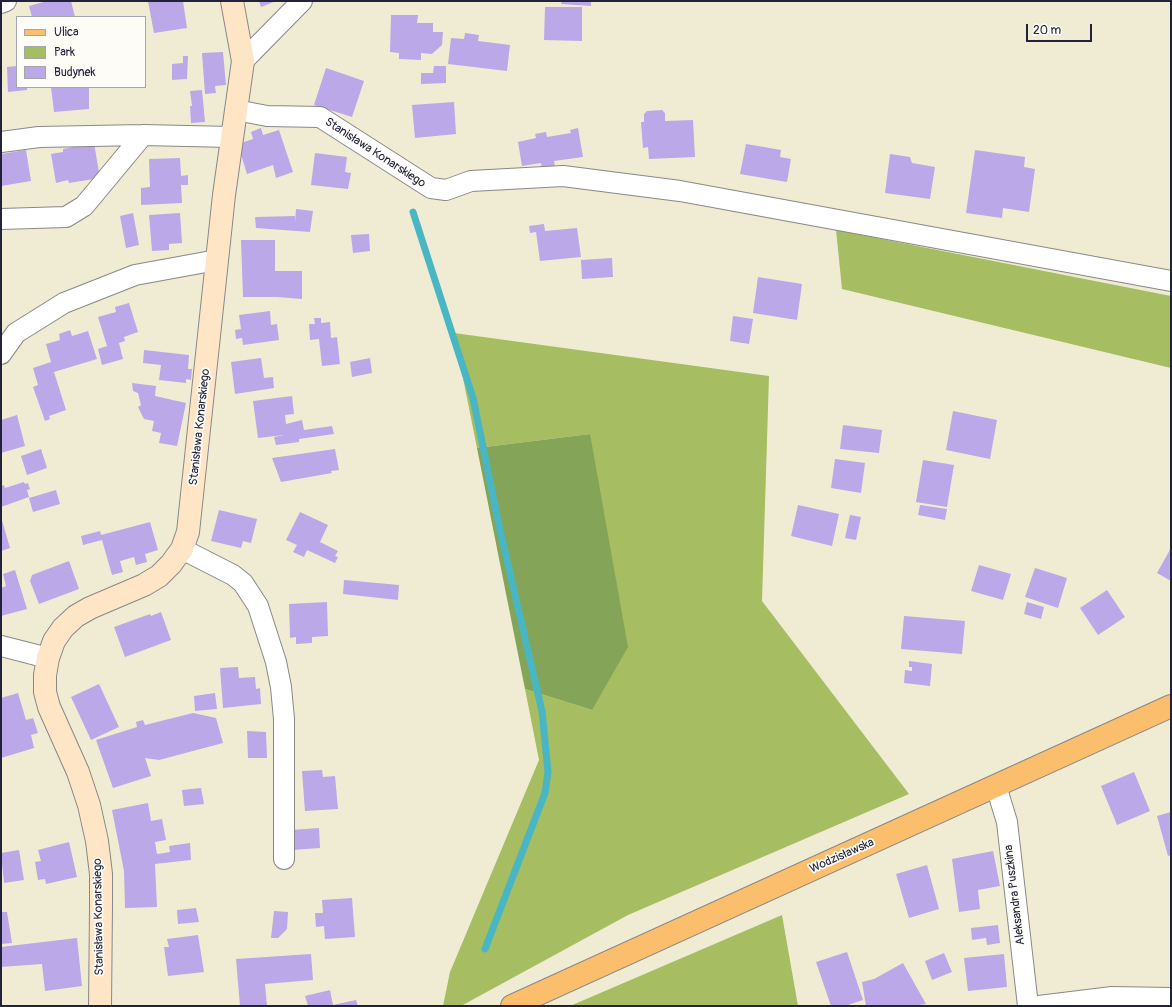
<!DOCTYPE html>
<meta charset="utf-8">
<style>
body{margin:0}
#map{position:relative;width:1172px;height:1007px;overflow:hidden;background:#f0ecd4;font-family:Pangolin,sans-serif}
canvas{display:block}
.frame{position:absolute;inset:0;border:2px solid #22223b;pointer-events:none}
.legend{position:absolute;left:16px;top:16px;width:130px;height:72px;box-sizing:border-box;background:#fdfcf7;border:1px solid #a5a5ac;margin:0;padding:5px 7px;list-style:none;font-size:12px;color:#22223b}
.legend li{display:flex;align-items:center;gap:8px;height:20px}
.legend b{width:20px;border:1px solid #a5a5ac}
.scale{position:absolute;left:1026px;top:24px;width:66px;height:18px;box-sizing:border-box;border:2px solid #22223b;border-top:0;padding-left:5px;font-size:12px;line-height:14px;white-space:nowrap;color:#22223b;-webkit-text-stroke:3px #fdfcf7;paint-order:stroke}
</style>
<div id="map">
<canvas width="1172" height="1007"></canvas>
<div class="frame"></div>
<ul class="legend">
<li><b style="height:5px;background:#fabe6d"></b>Ulica</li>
<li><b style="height:11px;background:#a6bd62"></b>Park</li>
<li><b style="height:11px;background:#baa8e8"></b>Budynek</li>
</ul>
<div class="scale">20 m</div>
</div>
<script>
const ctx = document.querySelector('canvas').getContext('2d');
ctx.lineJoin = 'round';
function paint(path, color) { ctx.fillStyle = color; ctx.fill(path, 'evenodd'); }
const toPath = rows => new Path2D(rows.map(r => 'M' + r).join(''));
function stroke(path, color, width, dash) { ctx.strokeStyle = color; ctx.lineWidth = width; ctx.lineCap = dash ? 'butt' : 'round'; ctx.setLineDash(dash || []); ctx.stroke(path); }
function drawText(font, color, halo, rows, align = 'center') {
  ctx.font = font + ' Pangolin,sans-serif'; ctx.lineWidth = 3.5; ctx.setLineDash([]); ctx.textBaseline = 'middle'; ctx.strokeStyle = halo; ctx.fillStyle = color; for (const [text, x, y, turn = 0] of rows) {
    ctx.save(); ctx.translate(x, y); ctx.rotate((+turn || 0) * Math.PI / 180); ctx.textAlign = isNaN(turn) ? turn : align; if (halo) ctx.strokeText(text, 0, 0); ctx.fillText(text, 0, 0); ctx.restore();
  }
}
paint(toPath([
 [836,230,1171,296,1171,368,842,289],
 [454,333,769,376,762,601,909,794,628,915,461,1006,443,1006,450,972,539,760,525,689,592,710,590,434,477,448],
 [782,915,798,1006,570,1006]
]), '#a6bd62');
paint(toPath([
 [590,434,628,647,592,710,525,689,477,448]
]), '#84a458');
stroke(toPath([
 [413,212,473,398,500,530,542,711,548,772,545,793,485,949]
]), '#49b7c3', 7);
paint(toPath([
 [47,1,71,1,75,17,32,17,29,6],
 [148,1,183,1,187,28,154,33],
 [259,1,276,1,261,7],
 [562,1,591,1,591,6,561,4],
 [545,7,582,7,582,41,544,40],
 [391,15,418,15,417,23,433,23,433,32,443,32,442,45,432,54,421,53,421,60,399,59,399,53,390,52],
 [465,33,479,35,478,41,510,45,507,71,448,64,451,38,464,39],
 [223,52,226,85,215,86,216,93,205,94,202,53],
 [183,56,188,56,187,79,172,80,172,64,183,63],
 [17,66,17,87,27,87,27,90,8,92,7,67],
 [434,66,446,66,446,83,421,84,421,73,433,73],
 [326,68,364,81,352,117,314,105],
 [51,87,89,87,89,109,54,112],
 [202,90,205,122,191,123,190,106,192,106,190,91],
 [454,102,456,134,415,138,412,105],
 [662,110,665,113,665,121,693,120,695,157,649,159,648,147,643,148,641,122,644,122,644,114,647,111],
 [261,128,263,135,279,130,293,172,276,178,273,165,247,174,239,148,241,143,253,139,251,132],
 [578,128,583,157,554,161,555,167,542,169,541,163,522,166,518,142,536,138,535,134,546,132,547,137,571,133,570,130],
 [94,143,100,178,69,183,68,180,56,183,51,154,63,152,63,149],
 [746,144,781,150,780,157,791,159,787,182,740,174],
 [26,150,31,181,1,186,1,154],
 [975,150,1025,157,1024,167,1035,169,1029,212,1003,208,1002,218,966,213],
 [315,153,347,157,345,172,351,173,348,189,311,185],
 [890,154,910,157,912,163,935,167,930,199,885,193],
 [180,158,181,176,188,175,188,185,181,185,182,203,141,205,141,188,150,187,149,159],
 [296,209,313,211,310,232,256,228,255,217,295,216,295,223],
 [133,213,139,245,126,248,120,216],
 [180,213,182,243,169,244,169,250,152,251,149,215],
 [544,224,545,231,577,228,581,257,540,261,536,232,530,233,529,226],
 [369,234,370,251,353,253,351,235],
 [241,240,275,240,275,271,302,271,302,299,277,297,243,297],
 [612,258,613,277,582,279,581,260],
 [758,277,802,284,797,320,753,313],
 [129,303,138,332,124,337,125,341,119,343,123,359,102,365,98,349,107,346,98,317,116,312,115,307],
 [270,311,271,325,277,324,279,340,243,345,242,338,236,339,235,330,241,329,239,315],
 [733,316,753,319,749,344,730,341],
 [314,318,321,318,321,323,330,322,331,338,337,337,340,364,322,366,319,339,310,340,309,324,315,324],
 [70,330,72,336,88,331,97,359,54,372,66,410,49,416,50,419,45,421,33,387,38,385,33,368,51,362,46,344,60,340,59,334],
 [144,350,189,355,188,369,192,369,191,380,186,379,186,383,159,380,161,365,143,363],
 [261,358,264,378,273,377,274,388,235,394,231,362],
 [370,358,372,373,352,377,350,362],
 [132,383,156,386,155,396,186,403,177,446,159,443,161,433,152,431,154,421,144,419,138,407,141,405,138,393,133,391],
 [292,396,294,414,285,415,286,424,302,420,304,430,332,426,334,434,299,439,299,442,276,445,274,437,284,435,258,438,253,401],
 [953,411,997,420,990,459,946,450],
 [17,415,25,446,1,453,1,420],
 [843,425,882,430,879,453,840,449],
 [41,449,47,468,27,475,21,456],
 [335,449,339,470,331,471,332,473,281,482,272,458],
 [835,459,865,463,861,493,831,488],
 [923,460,954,465,947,507,916,502],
 [24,482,25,484,28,483,30,489,27,490,29,497,1,507,1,486,4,485,5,488],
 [56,490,60,504,33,512,29,498],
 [798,505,839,514,832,546,791,536],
 [920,505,947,509,945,520,918,515],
 [219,510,257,519,251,543,243,541,241,548,211,541],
 [300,512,328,525,320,542,338,551,335,556,338,557,335,563,307,550,304,557,293,552,297,545,286,540],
 [850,515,861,517,856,540,845,538],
 [1,517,10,548,1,551],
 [150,522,158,550,145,554,147,562,136,565,134,557,120,561,123,572,112,575,102,540,83,545,81,536,100,531,101,535],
 [1171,548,1171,581,1157,573],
 [69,561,79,589,39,604,30,581,32,575],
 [979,565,1011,574,1003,600,971,591],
 [1035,568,1067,578,1058,608,1025,597],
 [15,570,27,609,1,616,1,588,6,586,3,574],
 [344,580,399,585,398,600,343,594],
 [1107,590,1125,617,1098,635,1080,608],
 [327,602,328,636,312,637,312,643,296,644,296,637,290,638,289,604],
 [1027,602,1044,607,1041,619,1024,614],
 [161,612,171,640,125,657,114,627,150,614,151,616],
 [904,616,965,621,962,654,901,649],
 [909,661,932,664,930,686,904,683,905,670,912,671,912,667,909,667],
 [238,667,239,678,255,677,256,689,260,688,261,704,223,708,220,668],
 [99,684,119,727,91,740,71,697],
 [18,693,26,720,33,718,38,733,31,735,34,748,1,758,1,698],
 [215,693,217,709,195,711,194,696],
 [193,713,216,718,223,743,159,760,145,758,151,776,113,788,96,740,137,727,136,722,143,720,145,725],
 [247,731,266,732,267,758,248,758],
 [322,770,323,777,335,776,338,809,305,811,302,771],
 [1134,772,1150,811,1117,825,1101,786],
 [201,788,204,804,184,806,182,790],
 [148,803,151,821,162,819,166,840,155,842,157,854,170,852,169,846,190,843,191,860,155,864,157,907,125,908,124,871,112,810],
 [1171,812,1171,855,1168,856,1157,816],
 [319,828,320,848,292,850,291,830],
 [69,842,77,877,46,884,45,879,38,880,35,862,41,861,38,850],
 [19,850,24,880,4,883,1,853],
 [993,851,1000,886,978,890,980,909,959,912,952,859],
 [927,865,939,909,909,918,896,874],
 [352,898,355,937,325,939,324,926,316,927,315,913,323,913,322,900],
 [196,908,199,922,178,924,177,910],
 [274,911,288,912,287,929,278,938,271,938],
 [1,912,7,912,12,943,1,944],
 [998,925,1000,943,987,945,986,938,972,940,971,928],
 [198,935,204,972,168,976,164,947,169,947,167,939],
 [77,938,82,986,45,991,42,964,1,967,1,947],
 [847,952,863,1000,845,1006,831,1006,816,962],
 [944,953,952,972,932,980,925,961],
 [311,954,313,980,265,984,267,1006,240,1006,236,959],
 [1004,954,1007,987,968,991,964,958],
 [903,963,926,1004,912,1006,866,1006,862,982,874,979],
 [330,990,333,1005,356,1000,358,1006,308,1006,305,996]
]), '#baa8e8');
const street = toPath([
 [1,3,6,1],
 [243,61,302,1],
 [236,110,267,116,320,117,431,188,446,190,471,181,563,176,680,191,1171,281],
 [1,142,39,137,143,135,231,137],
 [1,219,66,217,84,206,143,135],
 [1,354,16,333,64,303,135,275,217,260],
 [182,549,233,575,243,583,258,606,276,662,281,687,284,719,284,859],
 [1,646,48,658],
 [996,786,1007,822,1028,1006],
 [1039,1006,1112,997,1171,998]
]);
const secondary = toPath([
 [100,1006,101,907,101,874,97,841,89,805,78,772,49,707,45,692,45,675,48,658,54,641,63,628,76,616,90,608,144,585,159,576,171,564,182,549,188,532,224,195,243,61,232,1]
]);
const primary = toPath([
 [512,1006,1171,706]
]);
stroke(street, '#898788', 22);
stroke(secondary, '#898788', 24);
stroke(primary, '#898788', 24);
stroke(street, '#fff', 20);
stroke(secondary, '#fde5c5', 22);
stroke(primary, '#fabe6d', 22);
drawText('12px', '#22223b', '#fdfcf7', [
 ["Stanisława Konarskiego",375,153,33],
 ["Stanisława Konarskiego",200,427,-84],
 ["Wodzisławska",842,856,-24],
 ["Aleksandra Puszkina",1015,895,-97],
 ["Stanisława Konarskiego",99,917,-91]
]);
</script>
